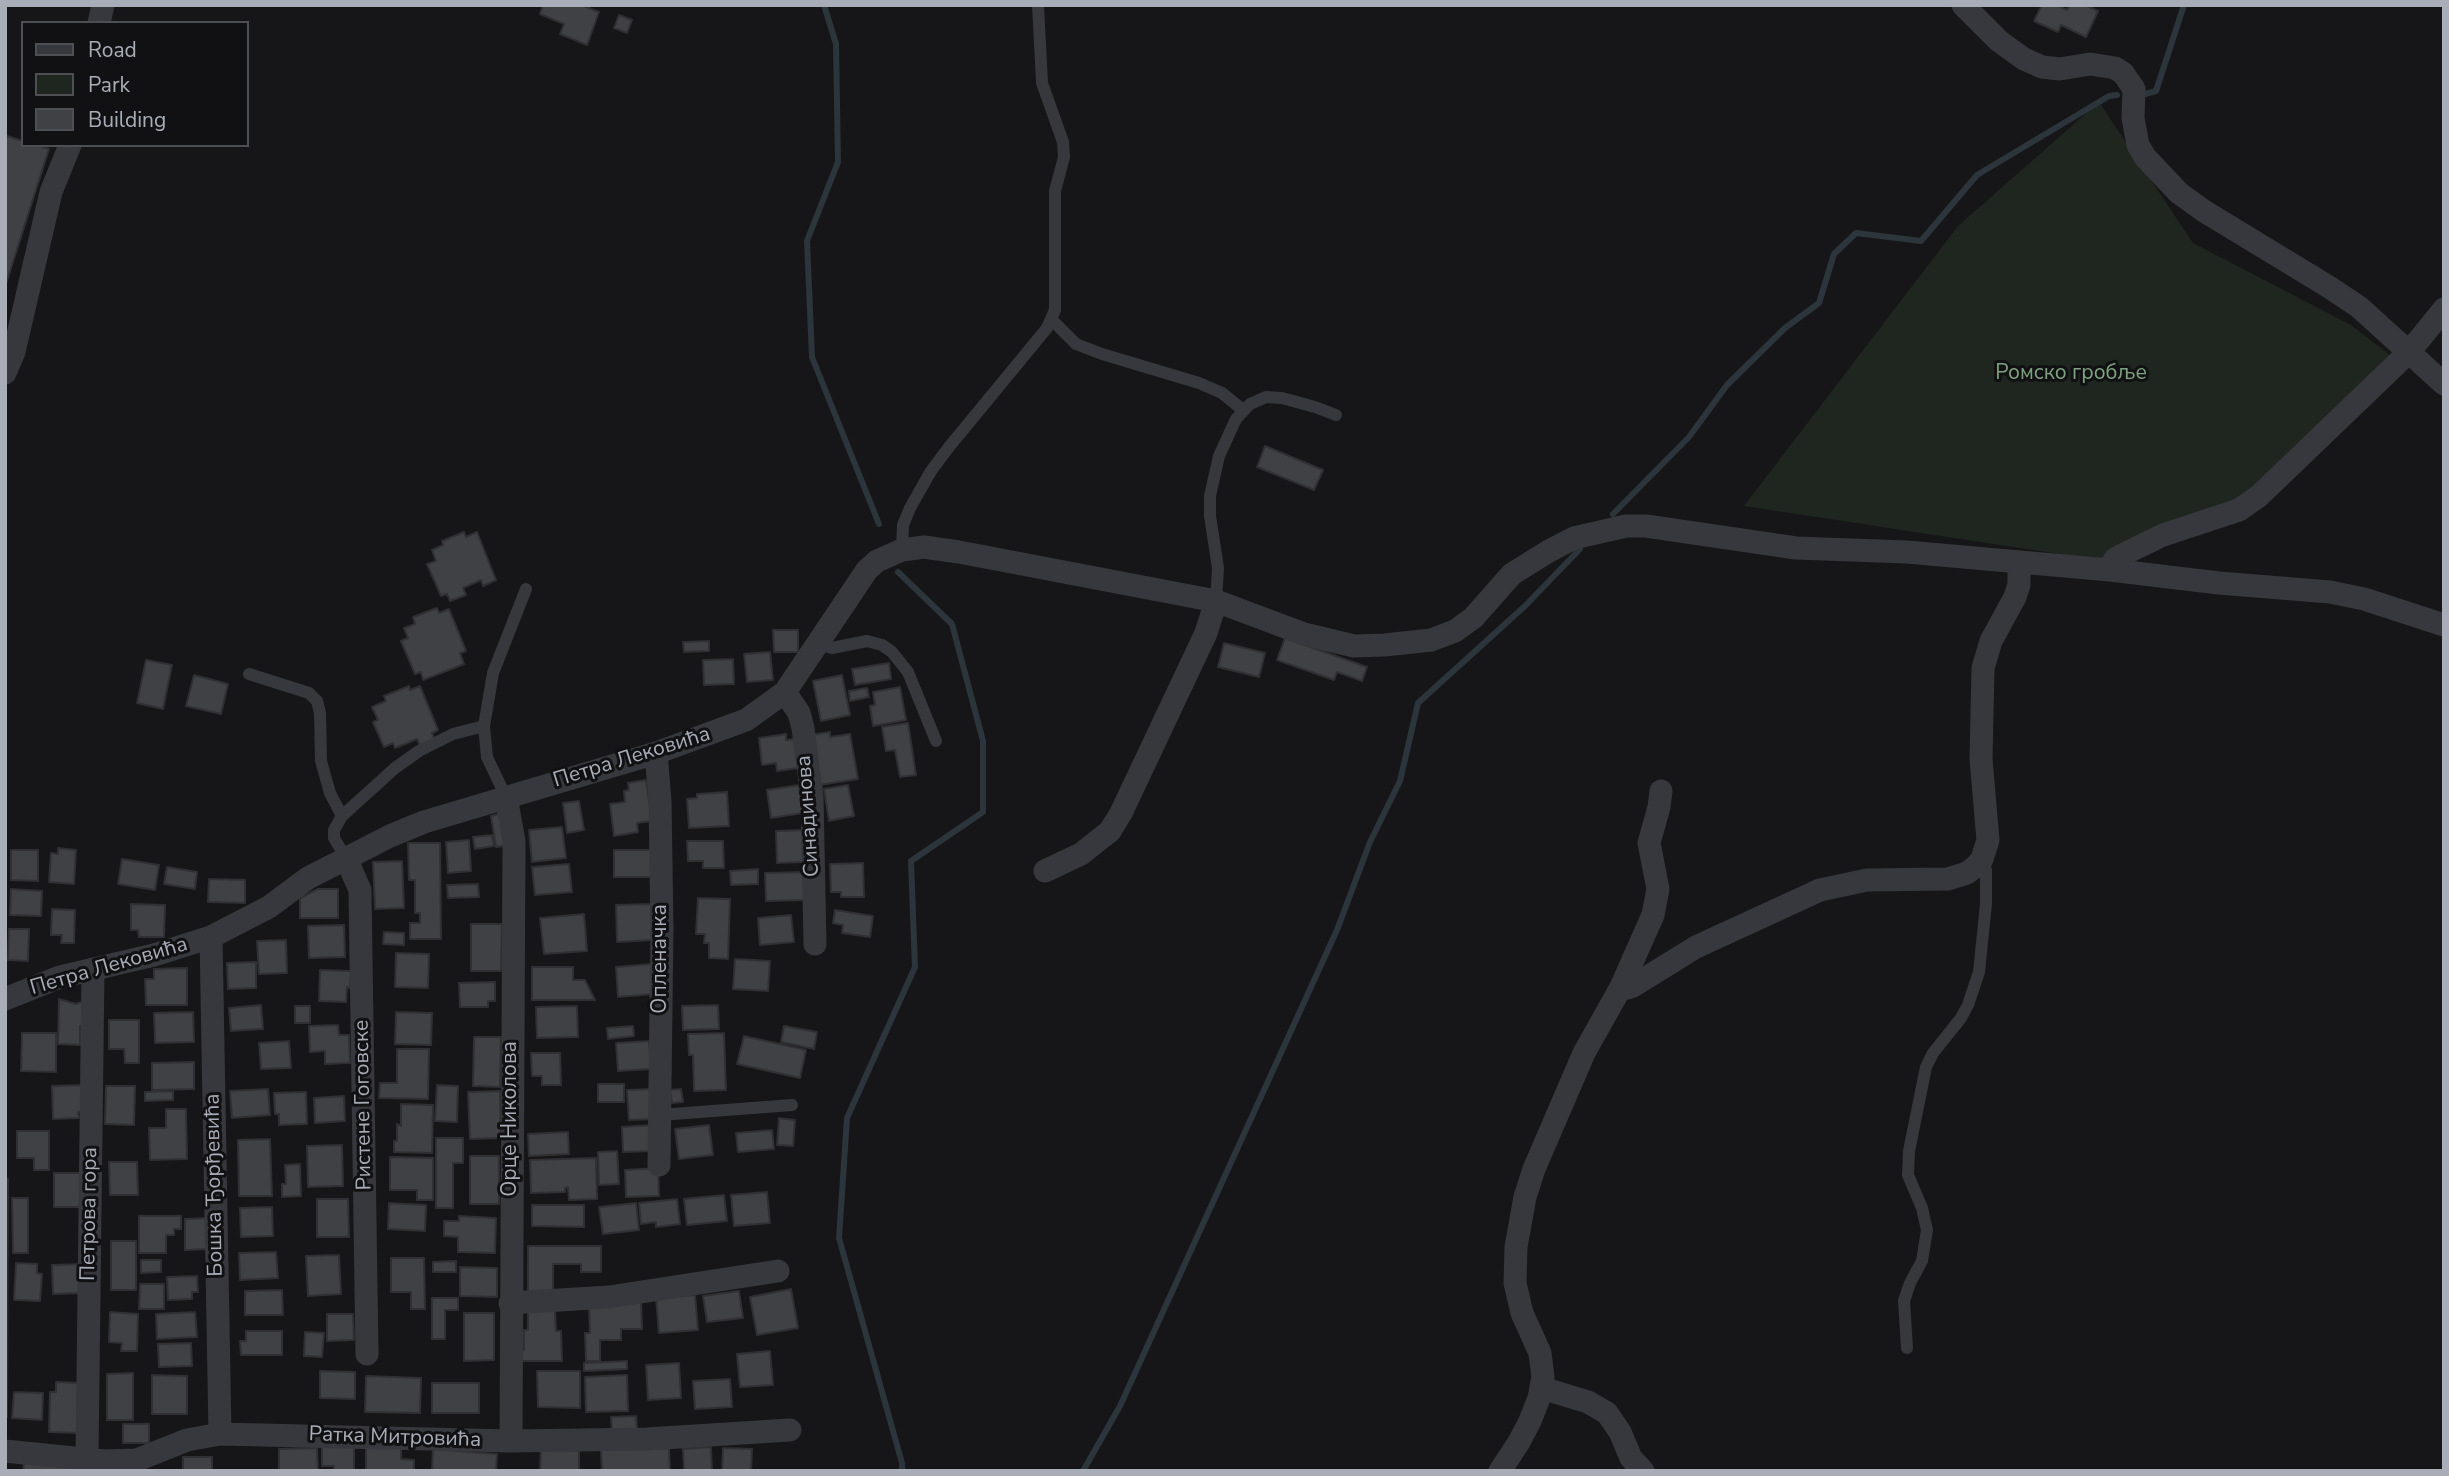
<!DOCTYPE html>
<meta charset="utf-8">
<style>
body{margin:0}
#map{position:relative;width:2449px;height:1476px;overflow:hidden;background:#161618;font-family:"Nunito Sans",sans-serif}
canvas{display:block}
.frame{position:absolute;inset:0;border:7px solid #a8adb8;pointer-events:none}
.legend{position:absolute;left:21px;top:21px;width:228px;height:126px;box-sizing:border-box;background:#111113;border:2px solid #4d4f55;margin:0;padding:9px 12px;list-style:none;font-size:21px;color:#a8adb8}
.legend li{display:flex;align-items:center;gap:14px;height:35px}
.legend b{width:35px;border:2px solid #4d4f55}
</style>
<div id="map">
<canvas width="2449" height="1476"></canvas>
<div class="frame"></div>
<ul class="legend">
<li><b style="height:9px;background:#37383d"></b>Road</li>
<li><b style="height:19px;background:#1e261f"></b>Park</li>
<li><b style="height:19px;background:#404145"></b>Building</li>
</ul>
</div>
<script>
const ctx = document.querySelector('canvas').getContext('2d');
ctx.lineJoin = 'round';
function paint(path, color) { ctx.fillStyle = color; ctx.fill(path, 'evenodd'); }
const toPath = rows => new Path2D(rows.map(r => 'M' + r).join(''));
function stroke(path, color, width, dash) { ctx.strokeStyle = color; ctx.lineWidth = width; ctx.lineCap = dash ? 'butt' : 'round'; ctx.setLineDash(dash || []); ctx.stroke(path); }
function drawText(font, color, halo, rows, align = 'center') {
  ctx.font = font + ' "Nunito Sans",sans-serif'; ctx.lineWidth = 6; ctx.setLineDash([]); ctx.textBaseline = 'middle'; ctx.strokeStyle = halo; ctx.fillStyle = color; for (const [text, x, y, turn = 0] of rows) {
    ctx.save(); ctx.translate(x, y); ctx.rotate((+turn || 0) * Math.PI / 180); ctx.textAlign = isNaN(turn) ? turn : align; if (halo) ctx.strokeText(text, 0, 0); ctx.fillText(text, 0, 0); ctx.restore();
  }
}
paint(toPath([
 [2099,102,2193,243,2351,325,2399,362,2247,507,2099,560,1744,506,1958,226]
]), '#1e261f');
stroke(toPath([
 [824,5,836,44,838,162,807,241,812,357,879,524],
 [2145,94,2156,91,2184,5],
 [1613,514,1689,437,1727,385,1785,328,1819,303,1834,254,1856,233,1921,241,1977,175,2109,96,2117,95],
 [898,572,952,624,983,741,983,812,911,861,915,967,847,1118,839,1238,902,1463,902,1471],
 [1083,1471,1120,1406,1337,930,1370,842,1400,781,1418,703,1525,606,1580,549]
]), '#2c353c', 6);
const building = toPath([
 [543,5,581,5,599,12,587,45,560,34,564,24,540,14,543,5],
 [2042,5,2056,5,2067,10,2070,5,2085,5,2098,11,2086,37,2061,25,2058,32,2034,21,2042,5],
 [619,15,632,20,627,33,614,28,619,15],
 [7,136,23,141,23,145,37,145,49,149,5,287,5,142,7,136],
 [1265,446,1323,470,1314,490,1257,467,1265,446],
 [464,532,466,537,477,532,496,580,483,586,481,580,463,588,466,595,450,601,447,594,441,596,427,564,436,561,432,550,443,545,442,541,464,532],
 [437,608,439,613,449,609,466,651,460,653,464,664,423,680,421,672,415,674,401,641,408,638,404,628,415,624,413,617,437,608],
 [773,630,798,630,798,652,774,652,773,630],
 [1285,638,1367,667,1362,681,1337,672,1334,680,1277,660,1285,638],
 [709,641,709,651,684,652,683,642,709,641],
 [1224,643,1265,653,1259,677,1218,667,1224,643],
 [770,652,773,680,747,682,744,654,770,652],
 [733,659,734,684,704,685,703,660,733,659],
 [146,660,172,665,163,709,137,703,146,660],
 [889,663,891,679,855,685,852,669,889,663],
 [194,675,228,684,221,714,186,706,194,675],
 [842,675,850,715,821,721,813,681,842,675],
 [409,686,410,690,420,686,438,730,432,733,435,740,420,746,417,739,395,748,393,743,384,747,373,722,378,720,372,707,386,701,384,696,409,686],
 [900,687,906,720,873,726,870,706,875,705,873,692,900,687],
 [867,688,869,697,850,701,849,691,867,688],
 [908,723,916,775,900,777,895,750,886,751,882,727,908,723],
 [830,732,830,737,850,734,858,779,819,785,811,735,830,732],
 [786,734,786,740,794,739,798,768,777,771,776,763,762,765,759,738,786,734],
 [646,780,652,821,637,823,638,832,614,836,610,804,625,802,624,791,629,790,628,783,646,780],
 [799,785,803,813,771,818,767,790,799,785],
 [848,785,854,816,829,821,824,789,848,785],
 [727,792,729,826,689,828,687,799,697,798,697,794,727,792],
 [579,801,584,830,567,833,563,803,579,801],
 [503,813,509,845,496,847,491,816,503,813],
 [562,827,566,858,532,862,529,830,562,827],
 [805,830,806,862,777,863,776,831,805,830],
 [492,835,494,846,475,849,473,837,492,835],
 [469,840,471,871,448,873,446,842,469,840],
 [687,841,723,841,724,868,703,868,703,861,688,861,687,841],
 [408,843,440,843,441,939,410,939,410,923,420,923,420,913,415,913,415,880,409,880,408,843],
 [58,848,76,850,74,884,49,882,51,853,58,854,58,848],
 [11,850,38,850,38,881,11,880,11,850],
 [614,850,656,850,656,877,614,877,614,850],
 [122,859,159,865,155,890,118,884,122,859],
 [402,861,404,908,375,909,373,862,402,861],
 [863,863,864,897,841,897,841,892,831,892,830,864,863,863],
 [569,864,572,892,535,895,532,867,569,864],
 [167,867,197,872,195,889,164,884,167,867],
 [758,869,758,884,731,885,730,871,758,869],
 [806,872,806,900,766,901,765,873,806,872],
 [209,879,245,880,245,903,208,902,209,879],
 [478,884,479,897,448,898,447,885,478,884],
 [11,889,42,891,41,916,10,915,11,889],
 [318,889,338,889,338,918,300,918,300,898,318,889],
 [698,898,730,899,728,959,709,958,709,943,704,943,705,934,696,934,698,898],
 [131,904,165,905,164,937,139,937,138,930,131,930,131,904],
 [651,904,653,940,617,942,616,905,651,904],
 [52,909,75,910,74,943,61,943,62,935,51,935,52,909],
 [835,910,873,916,870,937,842,933,843,925,833,923,835,910],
 [584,914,587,951,544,954,540,918,584,914],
 [791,915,794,942,760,945,758,918,791,915],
 [471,924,502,924,501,971,471,971,471,924],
 [344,925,345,957,309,958,308,926,344,925],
 [9,929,29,929,28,961,8,960,9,929],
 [384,932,404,933,404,945,383,944,384,932],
 [286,940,287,973,259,974,257,941,286,940],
 [396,953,429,954,428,988,395,987,396,953],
 [735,959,770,961,768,991,733,989,735,959],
 [256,962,256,988,228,989,227,963,256,962],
 [651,964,653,994,618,997,616,967,651,964],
 [532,967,573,967,573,980,585,980,595,1000,532,1000,532,967],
 [187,968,187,1005,146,1005,145,979,154,979,154,969,187,968],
 [320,970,351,971,350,988,347,987,346,1002,319,1001,320,970],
 [495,982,495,1001,488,1001,488,1007,460,1007,459,983,495,982],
 [59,999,76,1004,87,1000,86,1026,80,1026,80,1045,58,1044,59,999],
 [261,1005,263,1029,231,1031,229,1008,261,1005],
 [718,1005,719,1029,683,1030,682,1006,718,1005],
 [295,1006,310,1006,310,1023,295,1023,295,1006],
 [577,1006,578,1037,537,1038,536,1007,577,1006],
 [193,1012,194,1042,155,1043,154,1013,193,1012],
 [396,1012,432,1013,431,1045,395,1044,396,1012],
 [109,1020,139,1020,139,1063,125,1063,124,1049,109,1049,109,1020],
 [338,1025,339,1035,349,1035,350,1063,325,1064,325,1051,310,1052,309,1026,338,1025],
 [633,1026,634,1036,608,1039,607,1028,633,1026],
 [784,1026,817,1032,814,1049,781,1042,784,1026],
 [22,1033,56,1033,56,1072,21,1071,22,1033],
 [724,1033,726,1090,694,1091,693,1055,689,1055,688,1034,724,1033],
 [744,1036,806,1050,800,1078,737,1064,744,1036],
 [474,1037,501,1037,500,1087,473,1086,474,1037],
 [289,1041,291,1068,261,1069,259,1043,289,1041],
 [649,1041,651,1069,618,1071,616,1043,649,1041],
 [397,1049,429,1049,428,1099,379,1098,380,1083,397,1083,397,1049],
 [531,1053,560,1053,561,1085,542,1085,542,1076,532,1076,531,1053],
 [194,1062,194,1089,152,1090,152,1063,194,1062],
 [598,1084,624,1084,624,1102,598,1102,598,1084],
 [84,1085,84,1111,78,1112,79,1118,53,1119,52,1086,84,1085],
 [437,1085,458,1086,457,1122,435,1121,437,1085],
 [106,1086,135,1086,134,1125,105,1124,106,1086],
 [268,1089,270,1115,232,1118,230,1091,268,1089],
 [652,1089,653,1119,629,1120,627,1090,652,1089],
 [681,1089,683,1102,672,1103,670,1090,681,1089],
 [173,1091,173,1100,145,1101,145,1092,173,1091],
 [500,1091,501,1138,470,1139,468,1092,500,1091],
 [306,1092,307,1124,279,1125,279,1114,275,1114,274,1093,306,1092],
 [344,1096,345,1121,315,1123,314,1098,344,1096],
 [401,1104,433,1105,432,1153,394,1152,394,1141,397,1141,397,1124,401,1126,401,1104],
 [166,1109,186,1109,187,1159,150,1160,149,1128,166,1128,166,1109],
 [779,1118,795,1120,793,1146,777,1145,779,1118],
 [652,1125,653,1151,623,1152,622,1127,652,1125],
 [709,1125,713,1155,679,1159,675,1129,709,1125],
 [772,1130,774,1149,738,1152,736,1133,772,1130],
 [17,1131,49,1131,49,1170,34,1170,34,1158,17,1158,17,1131],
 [568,1132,569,1154,529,1156,528,1134,568,1132],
 [436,1138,463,1138,463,1163,453,1163,453,1208,436,1208,436,1138],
 [270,1139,272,1196,239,1196,238,1140,270,1139],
 [342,1145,343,1186,308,1187,307,1146,342,1145],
 [617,1151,619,1184,599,1185,598,1152,617,1151],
 [470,1156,499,1156,499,1204,470,1204,470,1156],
 [390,1157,433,1158,433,1200,417,1200,417,1190,390,1190,390,1157],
 [596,1158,597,1199,569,1200,568,1187,565,1188,565,1192,531,1193,530,1160,596,1158],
 [109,1162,137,1162,138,1195,110,1195,109,1162],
 [300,1164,301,1196,282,1197,282,1184,286,1184,285,1165,300,1164],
 [658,1168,659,1196,626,1197,625,1170,658,1168],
 [54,1173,83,1173,83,1207,54,1207,54,1173],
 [5,1179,8,1179,7,1417,5,1417,5,1179],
 [767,1192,770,1223,734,1226,731,1195,767,1192],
 [724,1195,727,1221,687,1225,684,1199,724,1195],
 [12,1198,28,1198,28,1253,13,1253,12,1198],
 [317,1199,348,1199,349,1237,317,1237,317,1199],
 [677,1199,680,1224,656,1227,656,1222,641,1224,639,1203,677,1199],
 [389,1203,426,1205,425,1231,388,1229,389,1203],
 [636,1203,639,1230,603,1234,599,1207,636,1203],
 [532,1205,584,1205,584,1227,532,1226,532,1205],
 [272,1207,273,1236,241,1237,240,1208,272,1207],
 [139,1216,181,1216,181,1229,174,1229,174,1235,166,1235,166,1253,139,1253,139,1216],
 [459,1216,496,1218,495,1253,458,1252,458,1237,444,1236,444,1221,459,1221,459,1216],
 [209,1218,210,1249,185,1250,185,1219,209,1218],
 [111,1241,136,1241,136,1290,111,1290,111,1241],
 [528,1246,601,1246,601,1272,581,1272,581,1264,553,1264,553,1291,528,1291,528,1246],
 [276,1252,278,1278,240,1280,239,1253,276,1252],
 [339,1255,341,1294,308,1296,306,1256,339,1255],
 [391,1258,424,1258,425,1309,411,1309,411,1292,391,1292,391,1258],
 [141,1260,161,1260,161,1272,141,1273,141,1260],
 [456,1261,456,1272,433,1272,433,1262,456,1261],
 [16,1263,37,1264,37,1273,42,1274,40,1301,14,1300,16,1263],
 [82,1264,82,1293,53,1294,52,1265,82,1264],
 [460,1267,497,1268,497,1297,460,1296,460,1267],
 [197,1276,198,1292,192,1292,192,1299,168,1300,167,1277,197,1276],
 [140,1284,164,1284,164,1309,139,1309,140,1284],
 [791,1289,798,1328,757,1335,750,1297,791,1289],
 [282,1290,283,1315,245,1315,245,1291,282,1290],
 [739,1291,743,1318,707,1322,703,1296,739,1291],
 [695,1295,698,1330,659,1333,656,1298,695,1295],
 [432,1298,458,1298,458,1310,445,1310,445,1339,432,1339,432,1298],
 [641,1301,642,1329,621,1329,621,1340,600,1340,600,1361,586,1361,585,1333,590,1333,589,1307,641,1301],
 [528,1310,555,1310,556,1331,561,1331,562,1361,520,1361,520,1350,524,1350,524,1330,528,1330,528,1310],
 [110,1312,138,1314,137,1351,121,1351,122,1343,109,1342,110,1312],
 [195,1312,197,1337,157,1339,156,1314,195,1312],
 [464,1313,494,1313,494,1360,464,1361,464,1313],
 [327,1314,353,1314,354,1340,327,1341,327,1314],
 [246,1331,282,1331,282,1355,241,1355,240,1341,246,1341,246,1331],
 [305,1332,324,1333,322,1357,304,1356,305,1332],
 [191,1343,192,1366,159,1367,158,1344,191,1343],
 [770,1351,773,1385,740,1387,737,1354,770,1351],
 [627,1361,627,1369,584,1371,584,1363,627,1361],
 [679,1363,681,1398,648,1400,646,1365,679,1363],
 [320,1371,355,1372,355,1399,320,1398,320,1371],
 [537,1371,580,1371,580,1408,538,1407,537,1371],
 [133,1373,133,1420,107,1420,107,1374,133,1373],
 [152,1375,187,1376,187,1414,152,1414,152,1375],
 [627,1375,628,1411,586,1412,585,1377,627,1375],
 [366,1376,421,1378,420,1413,365,1412,366,1376],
 [730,1379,732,1407,695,1409,693,1381,730,1379],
 [56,1382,80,1383,78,1433,49,1432,50,1392,56,1392,56,1382],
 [432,1383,479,1383,479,1413,432,1413,432,1383],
 [14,1392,43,1393,42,1420,12,1418,14,1392],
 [636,1416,637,1429,612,1431,611,1417,636,1416],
 [123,1424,149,1424,149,1443,123,1443,123,1424],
 [366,1445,401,1445,401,1459,414,1460,414,1471,366,1471,366,1445],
 [354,1446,354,1471,334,1471,334,1466,322,1466,322,1447,354,1446],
 [711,1447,712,1471,684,1471,683,1449,711,1447],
 [317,1448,318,1471,279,1471,279,1449,317,1448],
 [669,1448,670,1471,602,1471,601,1450,669,1448],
 [723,1448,752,1449,751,1471,722,1471,723,1448],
 [433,1449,497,1454,496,1471,432,1471,433,1449],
 [541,1449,579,1451,579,1471,540,1471,541,1449],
 [183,1457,212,1457,212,1471,183,1471,183,1457],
 [24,1463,68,1465,68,1471,23,1471,24,1463]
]);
paint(building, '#404145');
stroke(building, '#303034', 2);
stroke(toPath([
 [1052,320,1076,344,1102,354,1199,383,1222,393,1243,410],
 [902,550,903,525,910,508,931,471,949,447,1047,328,1055,310,1055,191,1064,157,1063,142,1042,83,1038,5],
 [1216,601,1218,568,1210,516,1210,496,1219,456,1236,419,1250,404,1266,397,1282,398,1315,407,1336,415],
 [818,644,832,648,867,641,882,645,892,652,908,672,936,741],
 [249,674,309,693,317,701,320,713,321,761,330,793,342,816],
 [506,797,487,757,484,726,493,673,526,589],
 [346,858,334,838,334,830,342,816,395,768,419,751,453,734,484,726],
 [660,1115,792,1105],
 [1907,1348,1904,1301,1910,1283,1922,1261,1927,1230,1922,1208,1908,1175,1909,1151,1926,1067,1933,1053,1961,1018,1968,1005,1979,972,1986,904,1986,870,1982,859]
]), '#37383d', 12);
stroke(toPath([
 [1963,5,1999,41,2024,59,2042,67,2060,69,2090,64,2115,68,2123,73,2134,89,2133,118,2138,145,2145,157,2179,193,2204,211,2329,287,2359,307,2444,384],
 [99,23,103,5],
 [5,373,14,352,51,192,70,145],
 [2110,570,2115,559,2124,554,2163,535,2239,510,2259,496,2410,351,2444,309],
 [785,692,799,713,803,728,812,796,815,944],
 [656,753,660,801,662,928,659,1165],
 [506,797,514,841,511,1441],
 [346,858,360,890,367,1354],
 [1045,871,1081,854,1110,831,1121,813,1206,633,1216,601],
 [211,937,220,1434],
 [1621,987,1627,988,1633,986,1696,947,1820,890,1867,880,1948,879,1967,873,1976,866,1982,859,1988,840,1981,759,1983,668,1991,641,2015,597,2019,585,2019,562],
 [5,999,60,977,154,955,211,937,269,907,308,878,390,836,424,822,656,753,746,720,785,692,867,570,877,561,902,550,924,547,959,552,1216,601,1304,634,1354,646,1385,645,1431,640,1455,631,1473,618,1512,574,1549,551,1574,538,1626,526,1646,526,1796,548,1907,552,2110,570,2219,583,2330,592,2364,599,2444,625],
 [510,1303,609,1297,778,1271],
 [1542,1388,1588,1402,1607,1413,1620,1432,1631,1458,1643,1471],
 [5,1451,104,1461,137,1460,187,1440,220,1434,511,1441,647,1439,790,1430],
 [87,1458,93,969],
 [1500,1471,1519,1442,1530,1421,1539,1398,1543,1377,1540,1353,1522,1313,1515,1283,1516,1247,1525,1197,1534,1169,1584,1053,1621,987,1653,915,1658,889,1649,843,1659,807,1661,791]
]), '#37383d', 23);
drawText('21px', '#7fa381', '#111113', [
 ["Ромско гробље",2071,374]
]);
drawText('21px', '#a8adb8', '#111113', [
 ["Петра Лековића",632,758,-17],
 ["Синадинова",809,816,-94],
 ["Опленачка",661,959,-90],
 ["Петра Лековића",109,967,-16],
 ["Ристене Гоговске",364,1105,-91],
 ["Орце Николова",511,1119,-90],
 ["Бошка Ђорђевића",215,1185,-91],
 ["Петрова гора",90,1214,-89],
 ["Ратка Митровића",395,1438,2]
]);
</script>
